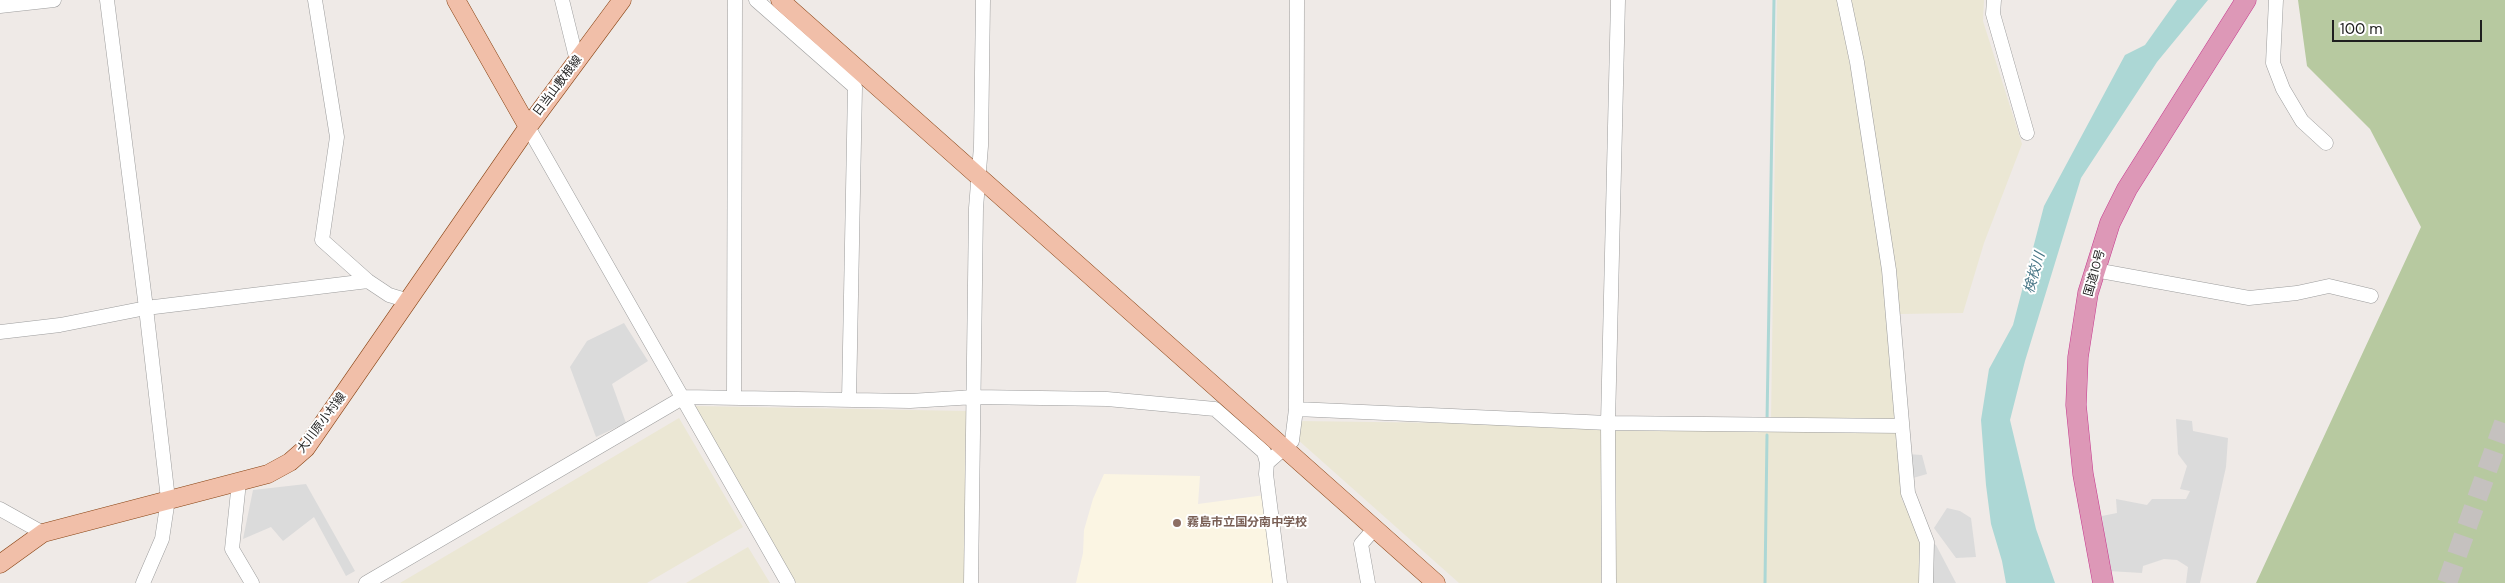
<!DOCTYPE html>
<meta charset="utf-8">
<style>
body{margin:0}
#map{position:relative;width:2505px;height:583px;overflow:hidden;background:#efeae7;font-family:"DM Sans",sans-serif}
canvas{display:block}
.scale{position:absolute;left:2332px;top:20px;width:150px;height:22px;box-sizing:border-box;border:2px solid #1f1f1f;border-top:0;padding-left:6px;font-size:15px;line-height:18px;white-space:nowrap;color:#1f1f1f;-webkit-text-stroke:4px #fff;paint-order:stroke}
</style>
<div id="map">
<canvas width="2505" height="583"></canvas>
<div class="scale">100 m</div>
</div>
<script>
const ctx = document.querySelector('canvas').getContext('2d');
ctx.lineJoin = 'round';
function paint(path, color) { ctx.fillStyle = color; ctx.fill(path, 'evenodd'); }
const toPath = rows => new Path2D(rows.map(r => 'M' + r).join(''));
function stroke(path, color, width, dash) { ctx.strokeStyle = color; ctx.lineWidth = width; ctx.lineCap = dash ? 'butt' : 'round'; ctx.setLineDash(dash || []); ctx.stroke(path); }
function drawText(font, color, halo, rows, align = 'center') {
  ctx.font = font + ' "DM Sans","Noto Sans JP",sans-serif'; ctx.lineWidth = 4; ctx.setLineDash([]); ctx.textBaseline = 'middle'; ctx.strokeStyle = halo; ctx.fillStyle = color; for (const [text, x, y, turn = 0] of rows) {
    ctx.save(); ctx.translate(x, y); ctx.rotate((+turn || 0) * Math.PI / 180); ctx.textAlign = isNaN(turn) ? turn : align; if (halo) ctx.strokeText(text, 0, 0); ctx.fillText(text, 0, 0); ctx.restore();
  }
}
paint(toPath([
 [1104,474,1200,476,1198,504,1265,495,1273,583,1076,583,1083,553,1084,530,1093,499]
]), '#fbf5e3');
paint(toPath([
 [1777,0,1839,0,1881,247,1898,423,1771,422],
 [1849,0,1984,0,1983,21,2022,144,1984,243,1963,313,1900,314,1895,269],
 [695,406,966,411,964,583,796,583],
 [679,418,743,527,647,583,400,583],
 [1297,421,1602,425,1601,583,1459,583,1297,439],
 [1614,425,1897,433,1902,500,1920,530,1920,583,1610,583],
 [748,547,770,583,686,583]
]), '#ebe7d4');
paint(toPath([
 [2298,0,2505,0,2505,583,2256,583,2421,227,2370,129,2307,66]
]), '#b7c9a0');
paint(toPath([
 [624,323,648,361,612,384,626,423,596,437,570,367,587,341],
 [2176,419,2192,421,2193,431,2228,438,2226,467,2200,583,2186,583,2188,567,2177,560,2164,559,2143,566,2142,573,2108,571,2102,516,2117,513,2116,499,2147,505,2152,499,2186,499,2190,491,2180,489,2187,466,2178,454],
 [1906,454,1922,455,1927,474,1913,478],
 [306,484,355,571,346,576,314,517,283,541,271,527,243,539,253,490],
 [1947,508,1960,511,1971,518,1976,557,1956,558,1934,528],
 [1930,542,1936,545,1956,583,1928,583]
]), '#dbdbdb');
paint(toPath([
 [2177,0,2208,0,2157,62,2081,178,2025,361,2010,420,2036,529,2055,583,2006,583,2002,561,1991,524,1986,485,1981,420,1989,369,2013,325,2044,206,2125,55,2145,45]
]), '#acd7d5');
stroke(toPath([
 [1767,421,1774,0],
 [1765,583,1767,435]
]), '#acd7d5', 3);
stroke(toPath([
 [2447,583,2505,420]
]), '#c5c1bf', 20, [20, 10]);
const minor = toPath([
 [107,0,146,308,168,499,162,539,143,583],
 [315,0,337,137,322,240,368,281,389,295,409,301],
 [562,0,577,61],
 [756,0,855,87,849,400],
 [1844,0,1857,62,1889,270,1908,493,1927,542,1926,583],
 [1994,0,1993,14,2027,133],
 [2276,0,2273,63,2283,89,2302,121,2326,143],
 [0,6,54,0],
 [528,127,788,583],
 [2095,270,2249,298,2297,293,2329,286,2371,296],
 [0,332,60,325,146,308,368,281],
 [734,398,735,0],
 [1296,409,1608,423,1902,426],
 [1267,463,1292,441,1296,409,1297,0],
 [239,482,232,549,252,583],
 [0,509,43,533],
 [366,583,684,397,910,401,975,397,1107,399,1215,409,1264,452,1267,463,1266,474,1280,583],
 [971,583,976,208,981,146,983,0],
 [1368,583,1361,544,1375,528],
 [1609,583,1608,423,1618,0]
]);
const major = toPath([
 [456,0,528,127],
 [780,0,1436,583],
 [0,564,43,533,268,474,290,462,306,448,528,127,622,0]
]);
const highway = toPath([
 [2103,583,2083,474,2076,405,2078,357,2088,293,2110,223,2127,189,2246,0]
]);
stroke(minor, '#9c9c9c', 15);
stroke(major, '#884212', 19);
stroke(highway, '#c63a8f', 21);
stroke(minor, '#fff', 14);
stroke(major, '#f1bfa9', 18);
stroke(highway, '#dd98b7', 20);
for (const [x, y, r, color] of [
 [1177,523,5,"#8d6e63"]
]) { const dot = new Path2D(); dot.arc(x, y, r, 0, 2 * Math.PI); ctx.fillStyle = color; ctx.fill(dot); stroke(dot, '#fff', 2); }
drawText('12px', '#1f1f1f', '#fff', [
 ["日当山敷根線",558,86,-53],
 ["国道10号",2095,273,-74],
 ["大川原小村線",322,423,-53]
]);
drawText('bold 12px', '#785e54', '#fff', [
 ["霧島市立国分南中学校",1187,523]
], 'left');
drawText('italic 14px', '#497787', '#fff', [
 ["検校川",2035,273,-74]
]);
</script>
